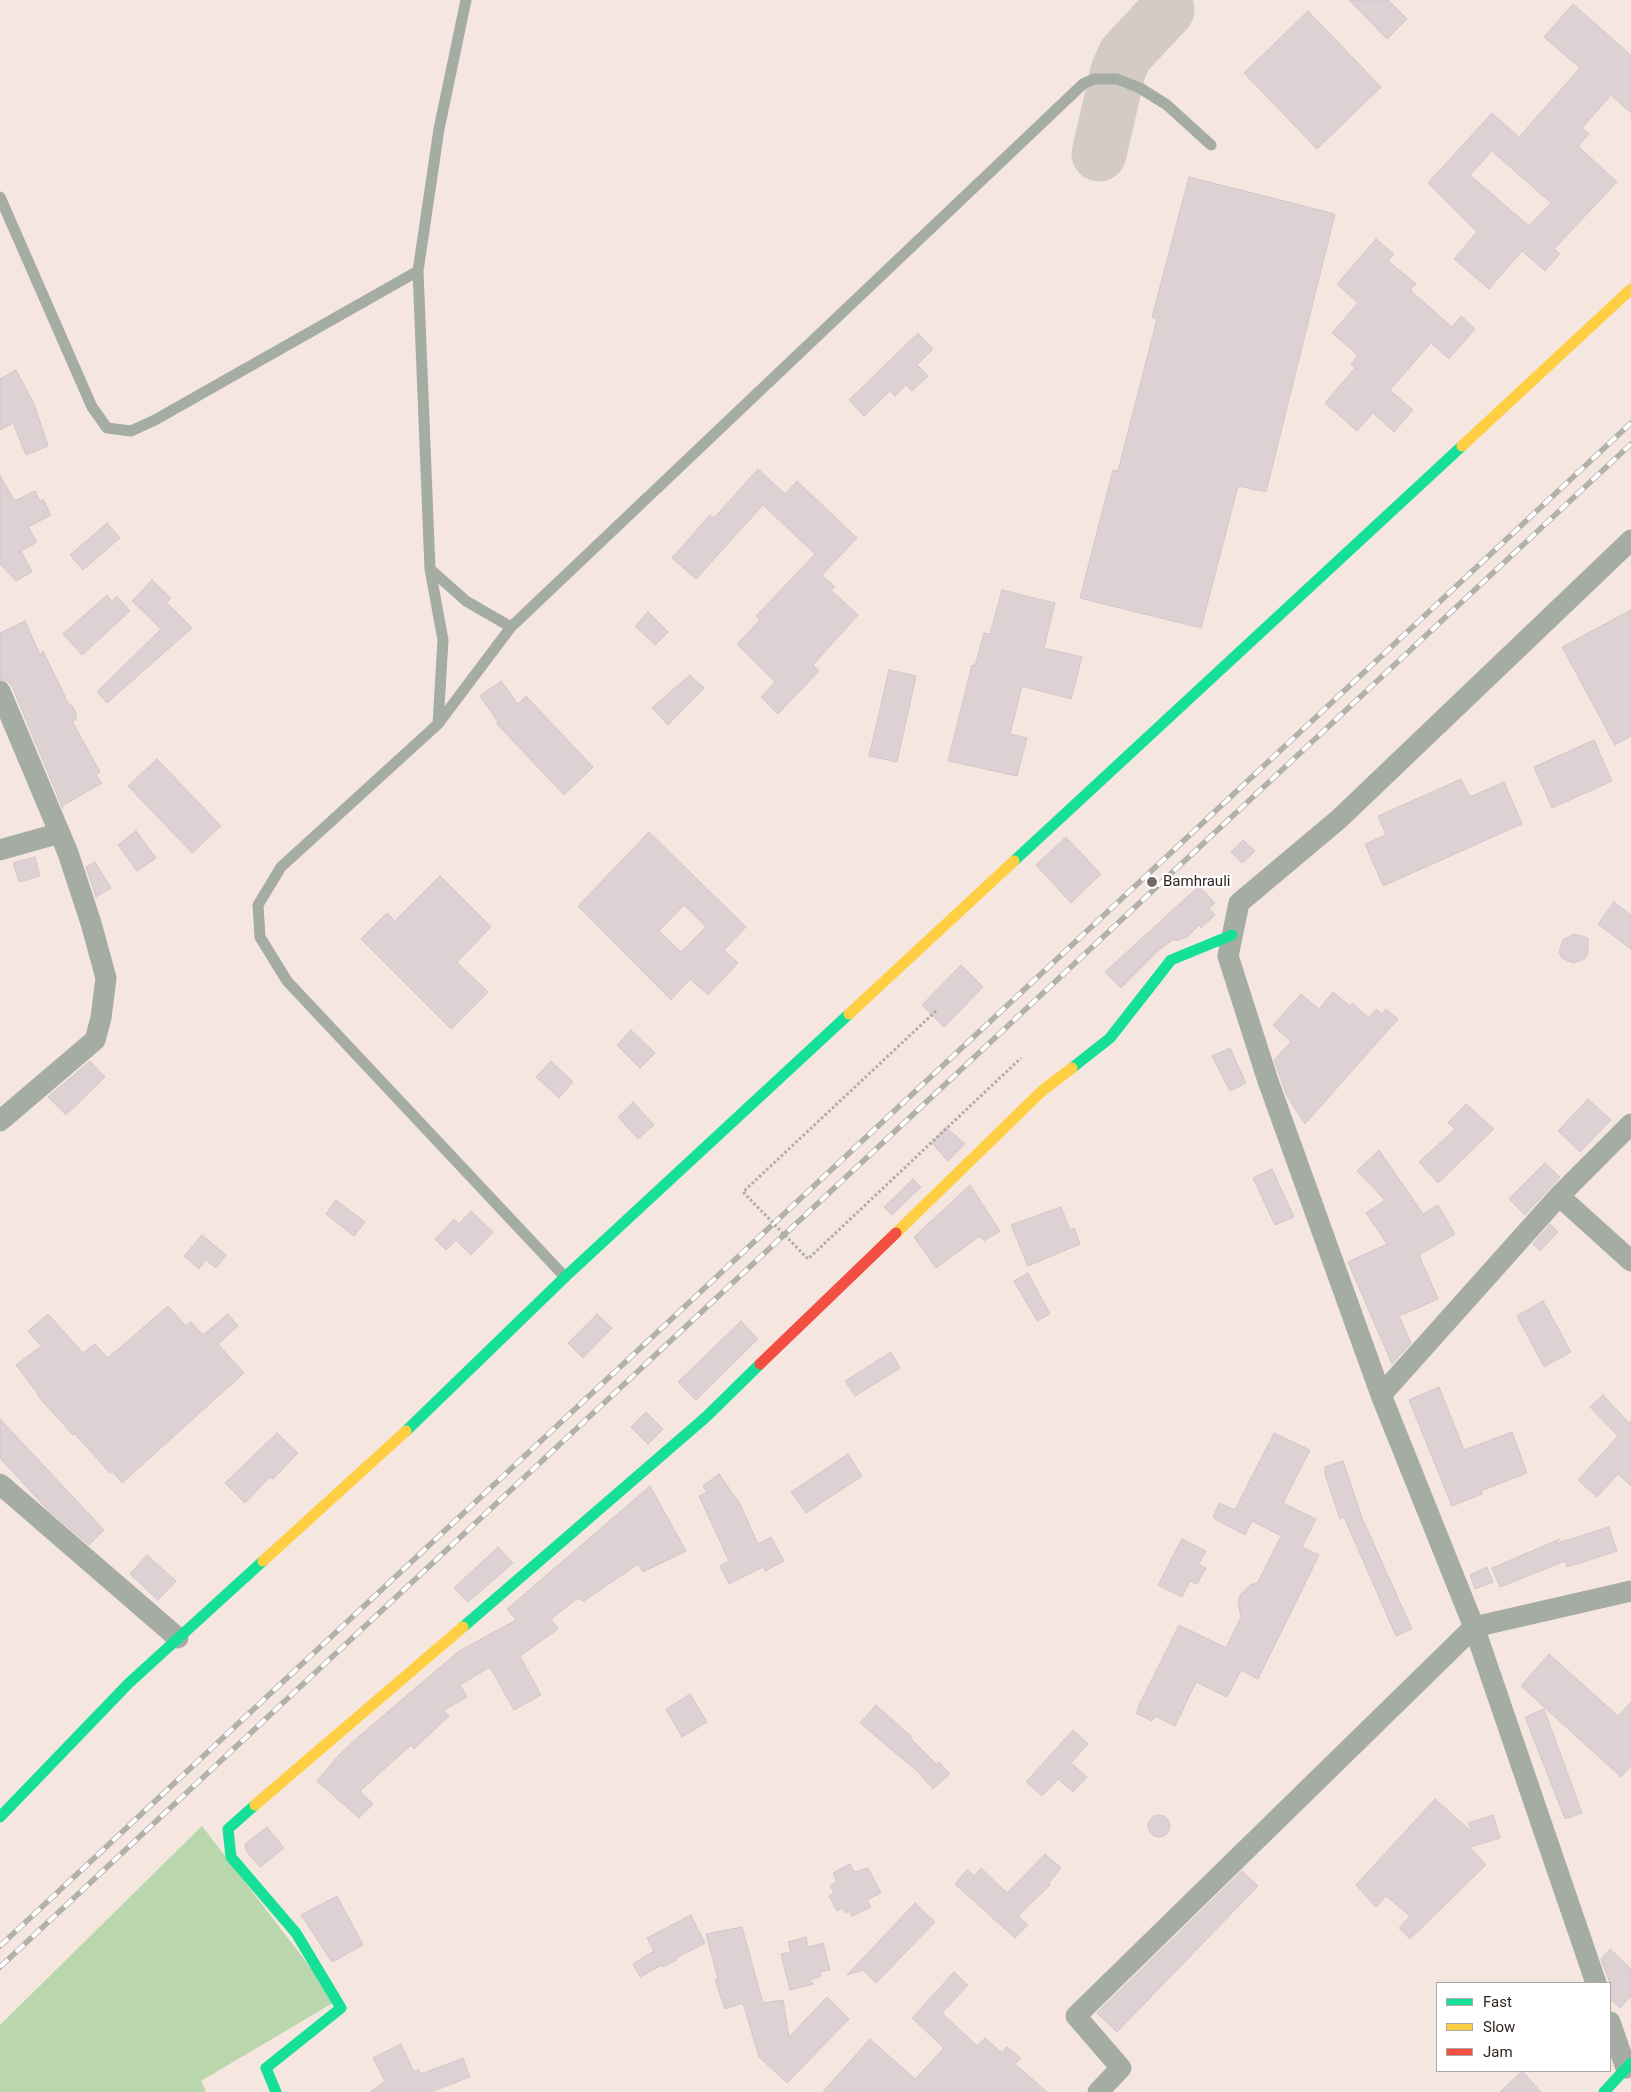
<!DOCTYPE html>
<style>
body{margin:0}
#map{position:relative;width:1631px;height:2092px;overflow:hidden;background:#f5e6e0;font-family:Roboto,sans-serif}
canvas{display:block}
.legend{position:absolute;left:1436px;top:1982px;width:175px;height:90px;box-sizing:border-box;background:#fff;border:1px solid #aca7a5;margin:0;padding:6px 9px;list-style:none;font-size:15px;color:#30231f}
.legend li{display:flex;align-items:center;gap:10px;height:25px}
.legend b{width:25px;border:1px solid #aca7a5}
</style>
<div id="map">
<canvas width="1631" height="2092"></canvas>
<ul class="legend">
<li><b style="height:6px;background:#16e098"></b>Fast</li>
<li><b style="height:6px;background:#ffcf43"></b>Slow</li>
<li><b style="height:6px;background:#f24e42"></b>Jam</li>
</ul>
</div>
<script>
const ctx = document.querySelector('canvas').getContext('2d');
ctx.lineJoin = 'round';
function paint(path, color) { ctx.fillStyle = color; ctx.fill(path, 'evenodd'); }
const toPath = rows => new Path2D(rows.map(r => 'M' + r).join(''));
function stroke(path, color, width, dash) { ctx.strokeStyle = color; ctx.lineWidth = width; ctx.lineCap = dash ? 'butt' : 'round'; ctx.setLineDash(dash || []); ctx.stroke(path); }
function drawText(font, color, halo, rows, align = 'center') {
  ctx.font = font + ' Roboto,sans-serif'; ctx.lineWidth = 4.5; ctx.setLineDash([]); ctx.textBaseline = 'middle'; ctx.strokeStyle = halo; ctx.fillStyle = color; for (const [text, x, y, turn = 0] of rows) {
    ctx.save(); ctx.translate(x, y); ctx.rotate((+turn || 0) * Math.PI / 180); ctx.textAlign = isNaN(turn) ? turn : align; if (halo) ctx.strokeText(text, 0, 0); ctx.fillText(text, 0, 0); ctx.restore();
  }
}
paint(toPath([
 [202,1826,336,2001,201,2081,206,2092,0,2092,0,2025]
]), '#b9d6ad');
stroke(toPath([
 [1099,154,1118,71,1125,55,1167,10]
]), '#d4cbc5', 55);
const building = toPath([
 [1349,0,1388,0,1407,19,1387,39,1349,0],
 [1573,4,1631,55,1631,113,1611,95,1582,128,1589,134,1578,146,1617,182,1554,249,1560,254,1545,271,1522,251,1489,289,1454,259,1477,232,1428,183,1492,113,1519,137,1580,68,1544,37,1573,4],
 [1492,151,1551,203,1529,226,1470,175,1492,151],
 [1308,11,1381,87,1317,149,1244,73,1308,11],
 [1189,177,1335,214,1266,492,1238,486,1201,628,1080,598,1113,470,1118,471,1157,319,1152,317,1189,177],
 [1376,239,1394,254,1388,261,1416,284,1410,290,1452,327,1461,316,1475,329,1449,359,1431,343,1390,390,1413,410,1394,432,1373,413,1357,431,1325,403,1355,368,1351,364,1358,355,1332,333,1358,303,1337,284,1376,239],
 [918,333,933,349,917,365,928,376,912,391,906,385,895,396,890,391,864,416,849,400,918,333],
 [16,370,34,404,48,446,26,455,13,423,0,430,0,379,16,370],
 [758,469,785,494,797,481,857,538,822,575,835,587,831,590,858,615,813,665,819,671,778,714,761,697,775,682,737,644,760,620,756,616,815,554,763,505,696,579,672,558,710,515,714,518,758,469],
 [0,476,15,501,35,491,40,501,43,499,51,515,28,527,37,542,21,551,32,572,16,581,0,564,0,476],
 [107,523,120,538,83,570,70,555,107,523],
 [152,580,171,598,167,603,192,628,107,703,97,692,161,629,132,601,152,580],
 [1002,590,1055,603,1044,648,1082,657,1071,699,1022,686,1010,734,1027,738,1017,776,948,761,972,665,975,666,984,633,990,634,1002,590],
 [107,595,112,601,117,596,130,611,82,655,63,634,107,595],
 [1631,610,1631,736,1615,745,1562,647,1631,610],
 [648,612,668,632,655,645,635,626,648,612],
 [25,621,40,655,43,651,69,705,71,704,76,713,76,720,72,721,100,772,96,775,102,783,62,806,63,809,12,686,7,681,0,679,0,633,25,621],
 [889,670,916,676,897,762,869,756,889,670],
 [690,675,704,688,668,725,652,708,690,675],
 [501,681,518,704,526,696,593,767,564,795,497,724,498,722,480,696,501,681],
 [1594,740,1612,781,1552,808,1534,767,1594,740],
 [157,759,221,826,192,853,128,786,157,759],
 [1461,779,1470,797,1504,782,1522,824,1383,886,1365,844,1386,835,1378,816,1461,779],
 [136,831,156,858,137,871,118,845,136,831],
 [649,832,746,927,724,950,738,963,708,995,690,979,671,1000,578,906,649,832],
 [684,905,706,927,681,952,659,931,684,905],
 [1066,837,1101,874,1071,903,1036,865,1066,837],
 [1243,840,1255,851,1242,863,1231,852,1243,840],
 [35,857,40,876,19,882,13,863,35,857],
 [95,862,111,888,96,897,86,867,95,862],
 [440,876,491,927,457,962,488,992,451,1029,361,939,387,913,395,921,440,876],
 [1199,886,1215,903,1209,908,1215,915,1201,928,1199,925,1187,937,1176,941,1174,939,1159,950,1121,988,1105,972,1199,886],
 [1614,902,1631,915,1631,949,1598,924,1614,902],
 [1574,934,1588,938,1588,953,1585,959,1573,963,1562,958,1559,952,1563,940,1574,934],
 [961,965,983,987,944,1027,922,1005,961,965],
 [1333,992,1350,1006,1352,1003,1369,1018,1376,1009,1382,1014,1386,1009,1398,1019,1305,1124,1287,1096,1274,1060,1291,1042,1273,1025,1301,994,1319,1009,1333,992],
 [631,1030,655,1053,640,1068,617,1045,631,1030],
 [1230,1048,1246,1083,1230,1091,1212,1056,1230,1048],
 [90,1061,105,1077,66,1115,48,1097,90,1061],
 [551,1061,573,1082,559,1098,536,1077,551,1061],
 [1588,1099,1611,1120,1580,1152,1558,1131,1588,1099],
 [633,1102,654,1125,638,1139,618,1117,633,1102],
 [1466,1104,1494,1129,1438,1183,1419,1162,1455,1129,1448,1123,1466,1104],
 [946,1127,965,1144,948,1161,932,1143,946,1127],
 [1379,1150,1423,1214,1438,1205,1455,1234,1419,1255,1438,1299,1399,1316,1411,1343,1392,1364,1348,1262,1387,1244,1366,1213,1385,1200,1357,1171,1379,1150],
 [1545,1163,1560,1177,1525,1215,1509,1199,1545,1163],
 [1272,1169,1294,1217,1275,1225,1253,1178,1272,1169],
 [913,1179,921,1187,892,1215,884,1207,913,1179],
 [970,1185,1000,1231,984,1241,980,1236,936,1268,914,1237,970,1185],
 [336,1200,365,1222,354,1236,326,1214,336,1200],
 [1061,1207,1070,1230,1074,1228,1080,1244,1028,1266,1011,1225,1061,1207],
 [471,1211,493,1232,471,1255,456,1240,446,1250,435,1239,454,1219,459,1224,471,1211],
 [1550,1224,1558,1232,1540,1251,1533,1244,1550,1224],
 [202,1235,226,1255,216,1268,206,1260,199,1269,184,1256,202,1235],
 [1028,1273,1050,1314,1037,1321,1014,1281,1028,1273],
 [1543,1301,1571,1352,1544,1367,1517,1316,1543,1301],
 [168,1306,186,1326,191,1322,203,1335,228,1314,238,1326,218,1344,244,1373,122,1483,112,1471,110,1473,74,1433,73,1435,37,1395,38,1394,16,1365,41,1346,28,1331,48,1314,83,1353,95,1344,108,1358,168,1306],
 [597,1314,612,1328,583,1358,568,1343,597,1314],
 [741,1321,758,1339,696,1400,678,1382,741,1321],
 [891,1352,900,1368,855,1396,845,1381,891,1352],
 [1439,1387,1464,1450,1512,1432,1527,1473,1481,1491,1482,1494,1452,1506,1409,1400,1439,1387],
 [1603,1395,1629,1423,1631,1421,1631,1486,1618,1474,1597,1497,1578,1480,1618,1436,1590,1407,1603,1395],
 [646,1412,663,1429,648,1444,631,1427,646,1412],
 [0,1419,104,1530,89,1545,46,1508,0,1458,0,1419],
 [277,1433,298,1453,273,1479,270,1477,245,1503,225,1483,277,1433],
 [1274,1433,1310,1450,1283,1503,1316,1519,1302,1547,1319,1555,1258,1679,1241,1670,1227,1697,1196,1682,1175,1726,1155,1716,1152,1721,1136,1713,1139,1708,1138,1707,1179,1625,1226,1648,1241,1617,1238,1602,1240,1595,1250,1585,1258,1582,1281,1536,1252,1521,1245,1535,1213,1518,1219,1503,1235,1510,1274,1433],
 [848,1454,862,1476,806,1513,791,1492,848,1454],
 [1343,1461,1362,1518,1412,1629,1396,1636,1344,1517,1340,1519,1325,1474,1325,1467,1343,1461],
 [719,1474,740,1504,758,1544,771,1537,784,1561,765,1571,763,1567,729,1584,720,1566,729,1561,699,1496,707,1492,703,1486,719,1474],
 [650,1486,686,1551,643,1572,638,1564,584,1601,578,1598,551,1619,558,1629,520,1656,541,1695,514,1710,490,1667,460,1685,467,1697,444,1710,449,1716,414,1749,411,1745,360,1791,373,1804,359,1818,317,1781,337,1757,357,1738,459,1651,516,1620,507,1609,650,1486],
 [1609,1527,1617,1551,1567,1567,1565,1561,1500,1587,1492,1568,1560,1539,1555,1544,1609,1527],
 [1182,1539,1206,1551,1199,1564,1206,1568,1197,1584,1190,1581,1182,1597,1158,1585,1182,1539],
 [498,1547,513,1563,468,1602,454,1588,498,1547],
 [147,1555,176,1581,158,1600,130,1574,147,1555],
 [1487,1567,1493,1582,1475,1589,1470,1575,1487,1567],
 [1549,1654,1618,1716,1631,1702,1631,1766,1621,1777,1521,1686,1549,1654],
 [690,1694,707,1722,682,1737,666,1709,690,1694],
 [876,1705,912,1737,910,1738,937,1765,939,1762,950,1774,933,1789,918,1772,860,1723,876,1705],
 [1544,1709,1582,1813,1565,1819,1525,1717,1544,1709],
 [1073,1730,1088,1744,1071,1763,1087,1777,1073,1792,1058,1779,1042,1796,1026,1782,1073,1730],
 [1435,1799,1472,1832,1468,1823,1493,1815,1500,1838,1470,1847,1486,1865,1410,1939,1399,1928,1410,1916,1386,1896,1376,1907,1356,1885,1435,1799],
 '1148 1826a11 11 0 1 1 22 0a11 11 0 1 1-22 0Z',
 [267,1827,284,1848,260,1867,246,1851,245,1844,267,1827],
 [1045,1854,1061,1868,1049,1883,1050,1885,1018,1916,1028,1925,1015,1938,955,1884,967,1870,974,1876,981,1868,1007,1893,1045,1854],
 [850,1864,854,1872,868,1868,881,1893,867,1900,871,1907,852,1916,849,1911,845,1913,843,1908,837,1911,829,1896,834,1893,830,1886,837,1882,833,1873,850,1864],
 [1242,1871,1258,1886,1117,2032,1097,2013,1242,1871],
 [337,1896,363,1945,332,1962,301,1915,337,1896],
 [915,1903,935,1922,876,1983,863,1970,847,1975,915,1903],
 [691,1915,705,1943,676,1958,677,1960,663,1967,662,1965,640,1977,633,1964,654,1951,647,1938,691,1915],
 [742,1927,763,2003,783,2000,789,2037,827,1997,849,2019,787,2083,759,2057,743,2003,725,2009,715,1980,718,1979,706,1934,742,1927],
 [806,1937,808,1947,823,1943,830,1970,820,1972,821,1976,809,1980,814,1984,790,1990,781,1954,791,1952,788,1942,806,1937],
 [1610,1949,1631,1969,1631,1996,1620,2008,1610,1999,1610,1983,1601,1959,1610,1949],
 [954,1972,968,1985,942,2013,977,2046,985,2038,1002,2053,1007,2047,1021,2058,1015,2064,1047,2092,823,2092,870,2039,915,2079,944,2048,912,2018,954,1972],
 [401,2044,414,2072,418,2069,421,2074,463,2058,470,2077,431,2092,370,2092,385,2081,373,2058,401,2044],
 [1522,2071,1541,2092,1500,2092,1522,2071]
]);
paint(building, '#ddd1d3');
stroke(building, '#d2c6c8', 1);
stroke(toPath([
 [466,0,439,129,418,271,430,569,466,601,511,627],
 [0,197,92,407,107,428,131,431,155,420,418,271],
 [430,569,443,640,438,724],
 [565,1277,287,981,260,937,258,905,281,867,438,724,511,627,1083,84,1094,79,1117,79,1140,88,1167,105,1211,145]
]), '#a4aca4', 11);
stroke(toPath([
 [0,691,68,853,91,923,106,978,101,1018,95,1040,0,1121],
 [0,850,60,833],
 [1559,1196,1631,1261],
 [1381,1395,1559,1196,1631,1124],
 [0,1484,178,1638],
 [1596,1983,1474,1627,1381,1395,1268,1081,1228,956,1239,903,1339,819,1631,540],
 [1610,2022,1626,2068],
 [1098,2092,1121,2068,1076,2016,1474,1627,1631,1591]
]), '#a4aca4', 21);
stroke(toPath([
 [1014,861,1462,446],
 [1072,1068,1110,1038,1171,960,1232,935],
 [406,1431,565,1277,849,1014],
 [463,1627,706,1417,760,1364],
 [255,1805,228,1829,231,1857,296,1933,341,2008,266,2068,276,2092],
 [0,1817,129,1683,263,1561],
 [1604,2092,1631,2063]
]), '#16e098', 11);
stroke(toPath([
 [1462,446,1631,289],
 [849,1014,1014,861],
 [896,1233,1043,1090,1072,1068],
 [263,1561,406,1431],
 [255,1805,463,1627]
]), '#ffcf43', 11);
stroke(toPath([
 [760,1364,896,1233]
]), '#f24e42', 11);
const rail = toPath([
 [0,1946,1631,423],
 [0,1967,1631,444]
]);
stroke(rail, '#b2b0aa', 5.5);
stroke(rail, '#fff', 4, [11]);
stroke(toPath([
 [936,1011,743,1192,808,1259,1021,1058]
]), '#aaaea7', 3, [2.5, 2.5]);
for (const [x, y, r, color] of [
 [1152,882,6,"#756763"]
]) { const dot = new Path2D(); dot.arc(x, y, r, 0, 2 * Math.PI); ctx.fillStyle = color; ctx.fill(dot); stroke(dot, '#fff', 2); }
drawText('15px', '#30231f', '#fff', [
 ["Bamhrauli",1163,882]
], 'left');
</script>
